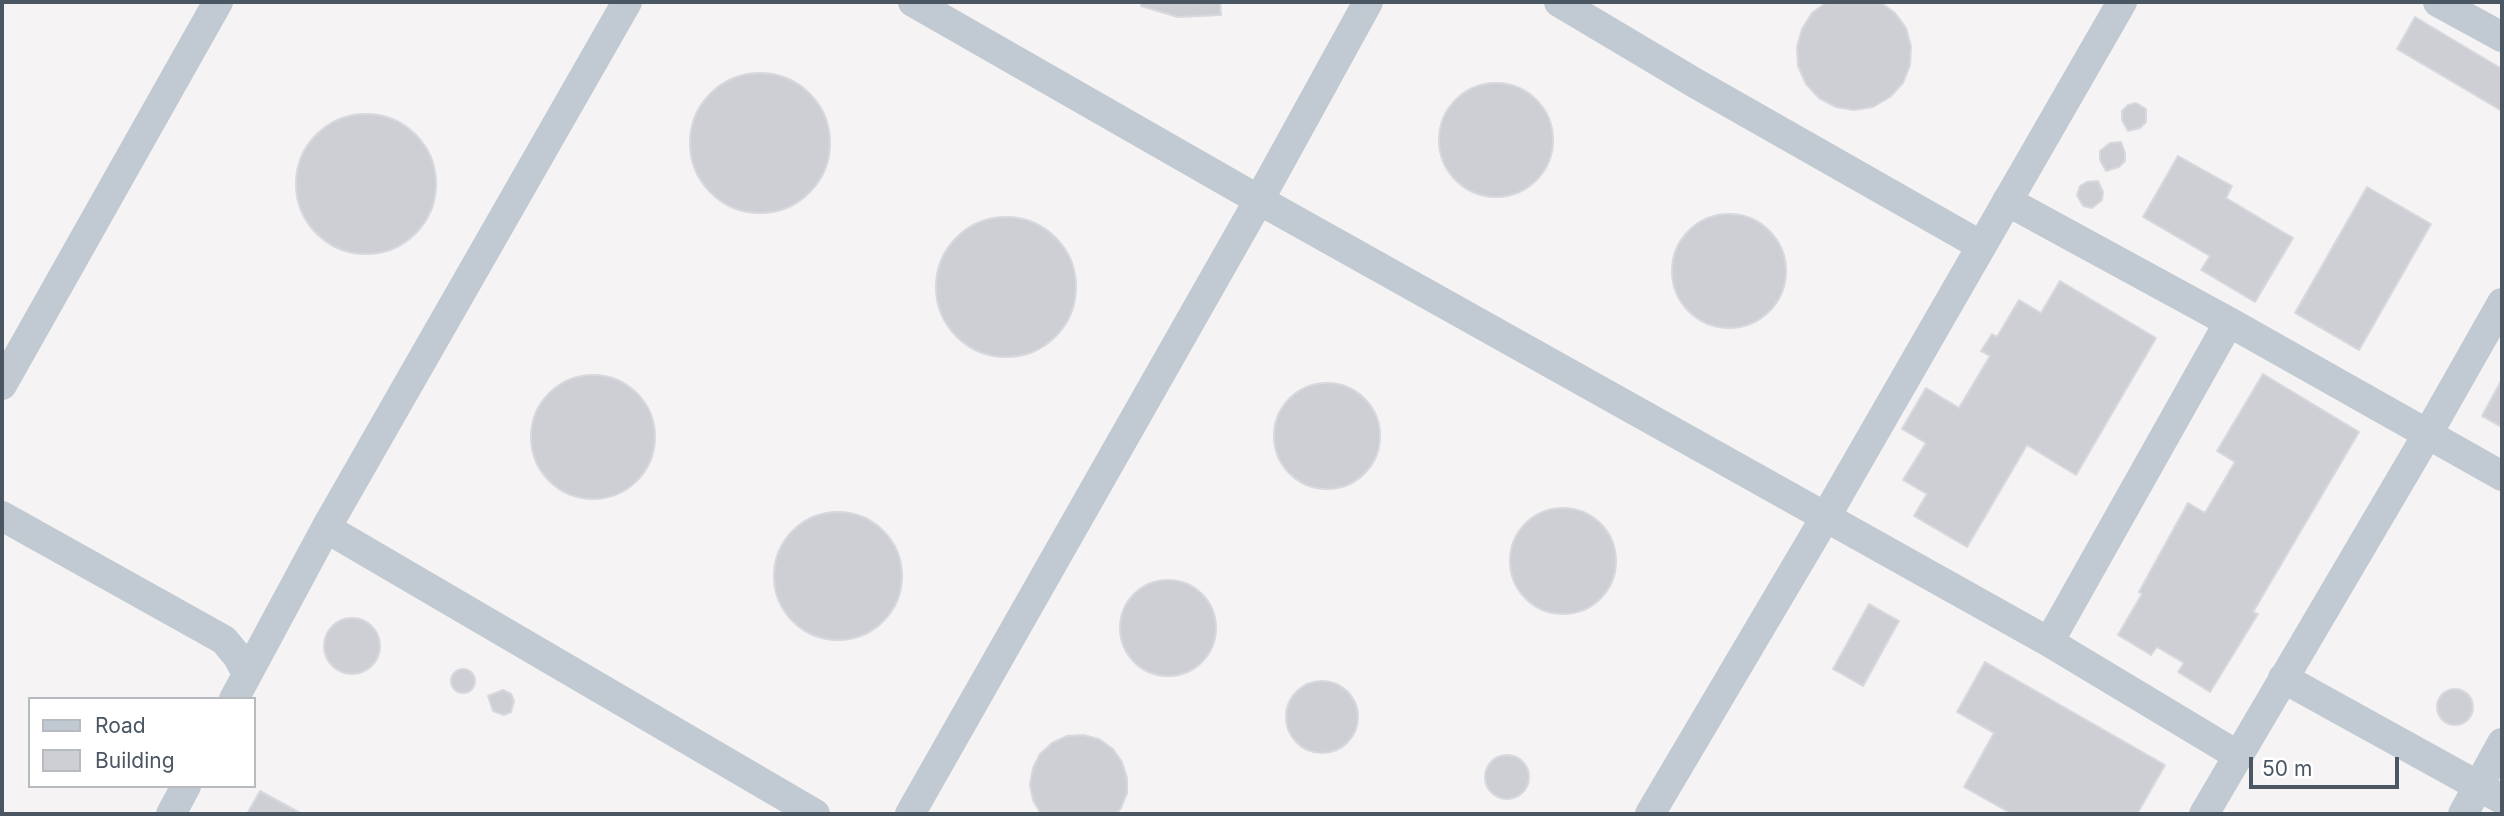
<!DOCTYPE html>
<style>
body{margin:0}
#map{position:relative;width:2504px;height:816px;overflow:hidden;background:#f5f3f3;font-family:Inter,sans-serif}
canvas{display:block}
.frame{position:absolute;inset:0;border:4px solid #4a5661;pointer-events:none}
.legend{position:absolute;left:28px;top:697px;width:228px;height:91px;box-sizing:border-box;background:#fff;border:2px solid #b7bbc0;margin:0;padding:9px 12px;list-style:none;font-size:21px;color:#4a5661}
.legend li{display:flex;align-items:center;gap:14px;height:35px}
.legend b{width:35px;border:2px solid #b7bbc0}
.scale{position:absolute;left:2249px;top:757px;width:150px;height:32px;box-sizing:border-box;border:4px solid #4a5661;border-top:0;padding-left:9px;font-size:21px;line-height:24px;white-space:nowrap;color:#4a5661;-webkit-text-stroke:5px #fff;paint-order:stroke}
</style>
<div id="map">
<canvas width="2504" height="816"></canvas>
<div class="frame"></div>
<ul class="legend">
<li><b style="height:9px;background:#c1cad2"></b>Road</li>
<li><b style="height:19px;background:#cdcfd5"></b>Building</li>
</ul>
<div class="scale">50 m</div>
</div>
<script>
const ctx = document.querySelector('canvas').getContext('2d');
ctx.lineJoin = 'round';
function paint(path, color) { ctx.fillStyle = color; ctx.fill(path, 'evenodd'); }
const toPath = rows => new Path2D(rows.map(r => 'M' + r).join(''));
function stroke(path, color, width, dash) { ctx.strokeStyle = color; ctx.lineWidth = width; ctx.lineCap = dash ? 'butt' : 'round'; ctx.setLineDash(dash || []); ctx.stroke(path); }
const building = toPath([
 [1141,2,1220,2,1221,15,1178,17,1141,6,1141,2],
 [1827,2,1880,2,1895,13,1906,28,1911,46,1910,65,1903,83,1890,97,1873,107,1854,110,1836,107,1819,98,1806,84,1798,66,1797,47,1802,29,1812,13,1827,2],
 [2415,17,2502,69,2502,111,2397,49,2415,17],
 '690 143a70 70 0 1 1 140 0a70 70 0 1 1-140 0Z',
 '1439 140a57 57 0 1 1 114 0a57 57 0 1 1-114 0Z',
 [2136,103,2146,109,2146,122,2140,128,2128,131,2122,120,2122,111,2128,105,2136,103],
 '296 184a70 70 0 1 1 140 0a70 70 0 1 1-140 0Z',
 [2121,142,2125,153,2125,161,2119,167,2106,171,2100,160,2100,151,2110,143,2121,142],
 [2178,156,2232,186,2226,198,2293,238,2255,302,2201,270,2210,256,2143,217,2178,156],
 [2098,181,2103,192,2102,200,2092,208,2083,206,2077,195,2080,186,2087,182,2098,181],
 [2367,187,2431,224,2359,350,2295,313,2367,187],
 '1672 271a57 57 0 1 1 114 0a57 57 0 1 1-114 0Z',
 '936 287a70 70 0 1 1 140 0a70 70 0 1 1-140 0Z',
 [2060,281,2156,338,2076,475,2027,445,1967,547,1914,516,1927,494,1903,480,1926,443,1902,429,1926,388,1959,408,1990,356,1981,351,1992,334,1997,337,2019,300,2041,313,2060,281],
 [2263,374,2359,432,2253,612,2258,614,2210,692,2178,672,2184,663,2157,647,2151,655,2118,635,2142,594,2139,592,2188,503,2205,513,2235,462,2217,451,2263,374],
 '531 437a62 62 0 1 1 124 0a62 62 0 1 1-124 0Z',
 [2502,379,2502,427,2482,416,2502,379],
 '1274 436a53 53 0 1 1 106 0a53 53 0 1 1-106 0Z',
 '1510 561a53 53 0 1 1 106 0a53 53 0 1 1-106 0Z',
 '774 576a64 64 0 1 1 128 0a64 64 0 1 1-128 0Z',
 '1120 628a48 48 0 1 1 96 0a48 48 0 1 1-96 0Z',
 [1869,604,1899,621,1863,686,1833,669,1869,604],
 '324 646a28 28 0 1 1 56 0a28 28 0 1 1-56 0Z',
 [1985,662,2165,765,2137,814,2012,814,1964,787,1994,733,1957,712,1985,662],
 '451 681a12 12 0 1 1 24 0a12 12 0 1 1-24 0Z',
 '1286 717a36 36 0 1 1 72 0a36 36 0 1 1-72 0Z',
 '2437 707a18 18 0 1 1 36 0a18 18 0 1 1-36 0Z',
 [503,690,511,694,514,701,511,712,504,715,493,711,488,696,503,690],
 [1083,735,1099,739,1113,749,1122,762,1127,778,1127,793,1121,808,1116,814,1041,814,1033,800,1030,785,1033,768,1040,754,1052,743,1067,736,1083,735],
 '1485 777a22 22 0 1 1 44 0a22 22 0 1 1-44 0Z',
 [260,791,302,814,247,814,260,791]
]);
paint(building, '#cdcfd5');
stroke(building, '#d7d9de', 2);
stroke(toPath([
 [913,2,1259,200,2049,642,2237,755],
 [1559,2,1695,83,1980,245],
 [2438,2,2502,37],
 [2007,201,2229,322,2502,476],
 [2,385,218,2],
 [2,516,224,640,238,657,247,674],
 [326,528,815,814],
 [2049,642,2229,322],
 [2283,678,2502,799],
 [234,699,326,528,627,2],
 [171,814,186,786],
 [910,814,1259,200,1368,2],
 [1650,814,1825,518,2122,2],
 [2204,814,2427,435,2502,303],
 [2463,814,2502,743]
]), '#c1cad2', 30);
</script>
